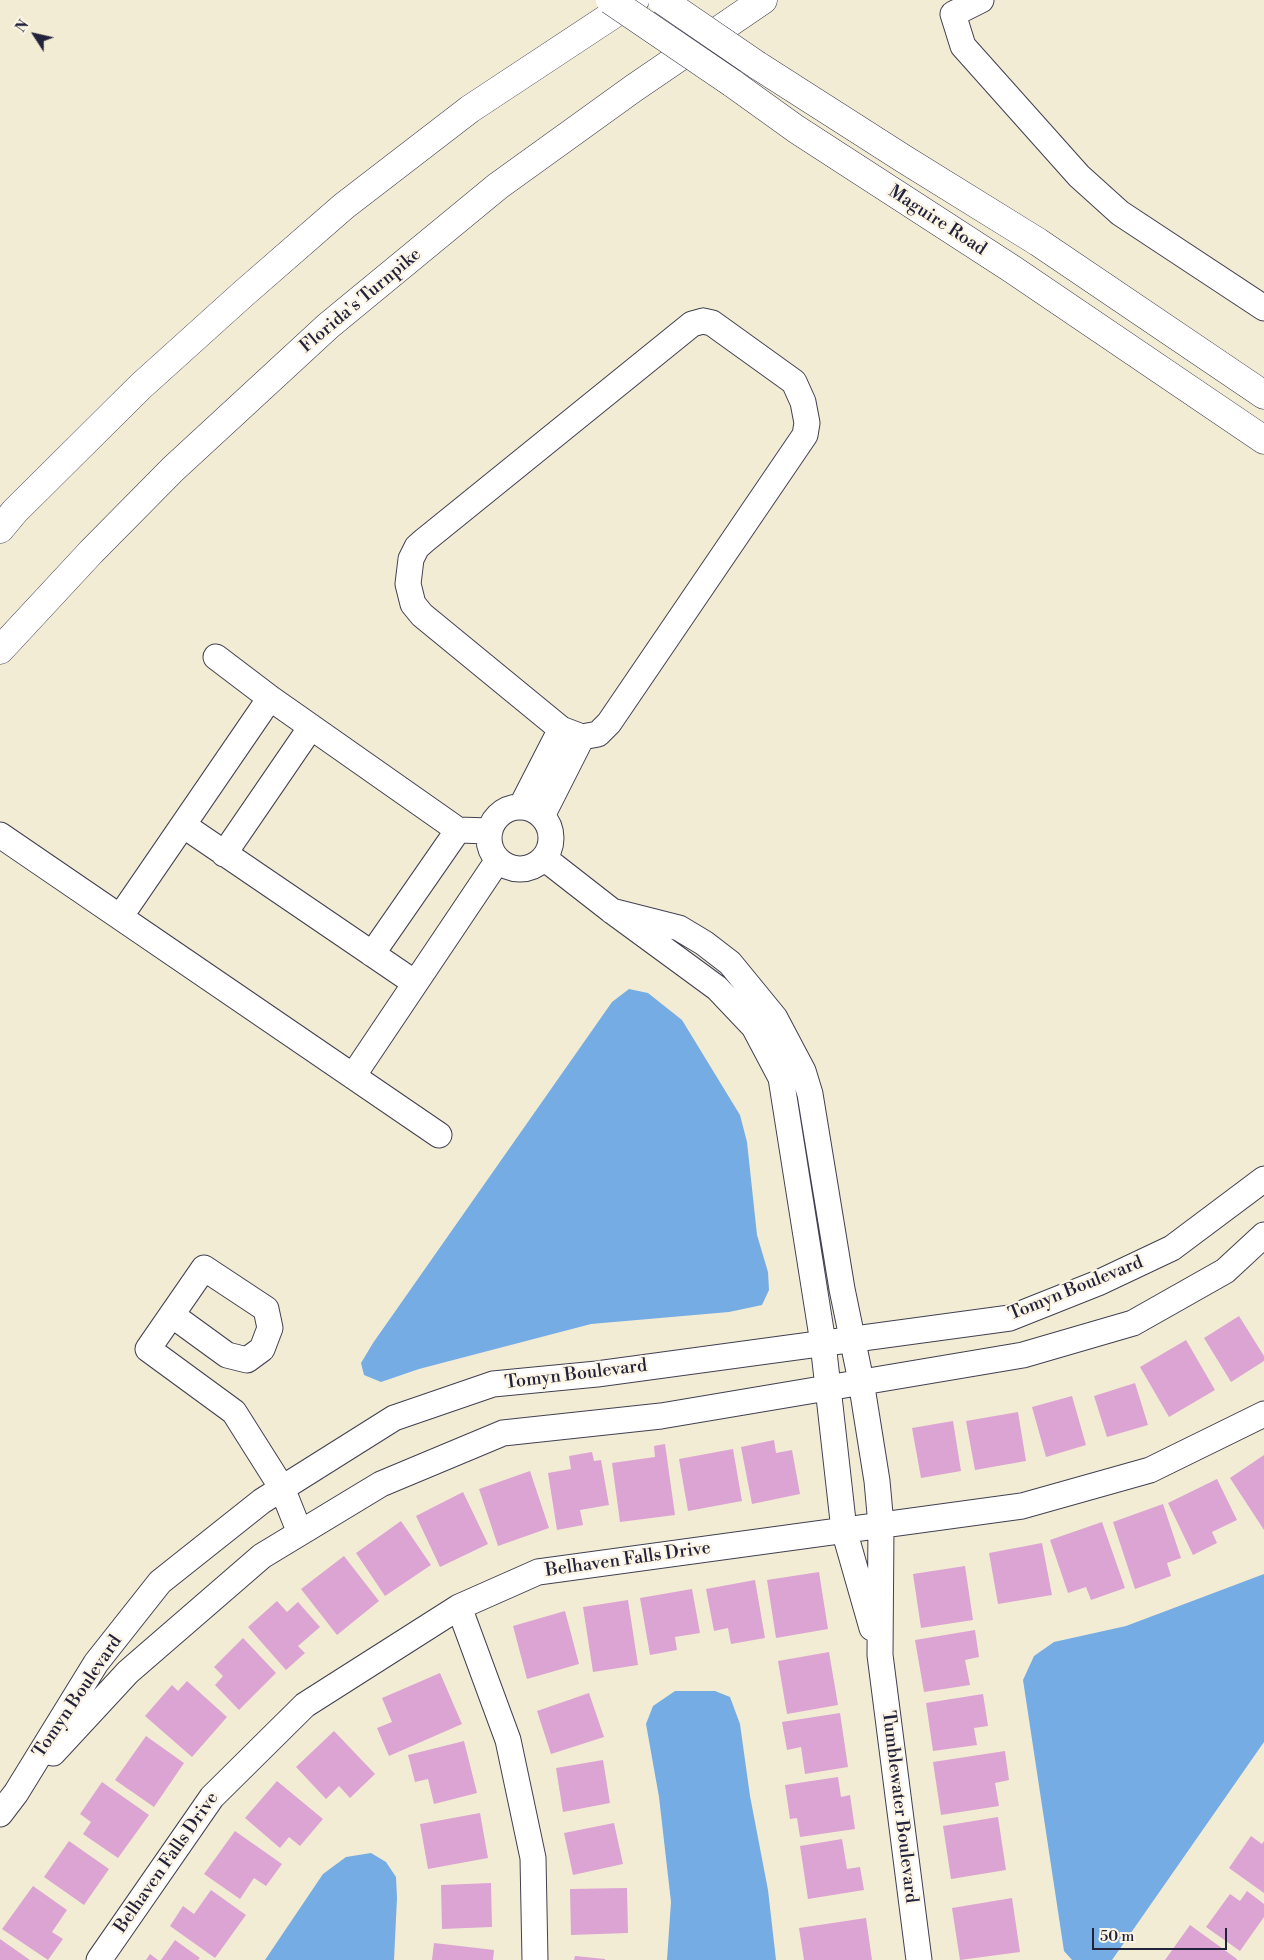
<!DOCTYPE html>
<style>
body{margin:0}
#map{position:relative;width:1264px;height:1960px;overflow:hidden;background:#f3ecd4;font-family:"Libre Bodoni",serif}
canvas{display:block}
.north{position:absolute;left:10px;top:10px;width:50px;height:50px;-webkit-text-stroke:4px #fcf5e5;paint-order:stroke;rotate:305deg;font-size:14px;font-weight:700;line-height:20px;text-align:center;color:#22223b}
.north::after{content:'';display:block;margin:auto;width:18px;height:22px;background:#22223b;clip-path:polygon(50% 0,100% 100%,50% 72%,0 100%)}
.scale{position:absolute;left:1092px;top:1928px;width:135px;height:22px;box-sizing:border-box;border:2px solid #22223b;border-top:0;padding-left:6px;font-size:15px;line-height:18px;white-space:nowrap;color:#22223b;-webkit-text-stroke:4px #fcf5e5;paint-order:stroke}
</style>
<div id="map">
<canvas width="1264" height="1960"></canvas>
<div class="north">N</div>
<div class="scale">50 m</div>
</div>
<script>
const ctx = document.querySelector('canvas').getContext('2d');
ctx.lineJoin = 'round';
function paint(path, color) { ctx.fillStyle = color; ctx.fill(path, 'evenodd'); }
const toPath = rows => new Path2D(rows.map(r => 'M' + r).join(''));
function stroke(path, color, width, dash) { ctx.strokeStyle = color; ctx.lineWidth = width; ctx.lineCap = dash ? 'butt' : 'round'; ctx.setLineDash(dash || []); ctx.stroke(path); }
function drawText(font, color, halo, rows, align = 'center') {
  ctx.font = font + ' "Libre Bodoni",serif'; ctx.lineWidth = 4.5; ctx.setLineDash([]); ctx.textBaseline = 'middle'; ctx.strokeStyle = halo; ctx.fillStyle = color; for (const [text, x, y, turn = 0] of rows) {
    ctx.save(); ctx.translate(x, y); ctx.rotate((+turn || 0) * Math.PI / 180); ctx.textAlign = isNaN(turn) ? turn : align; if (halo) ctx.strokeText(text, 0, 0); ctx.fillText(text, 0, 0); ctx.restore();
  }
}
paint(toPath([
 [629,989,648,993,682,1020,740,1115,747,1142,757,1235,768,1272,769,1290,762,1305,729,1312,591,1324,419,1369,381,1382,364,1375,361,1363,373,1343,612,1002],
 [1264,1574,1264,1742,1112,1960,1072,1960,1064,1951,1023,1680,1034,1656,1054,1642,1126,1626],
 [675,1691,715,1691,730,1697,740,1724,750,1796,768,1890,776,1960,667,1960,671,1902,659,1797,646,1724,653,1706],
 [371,1853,386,1862,396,1877,397,1898,394,1960,265,1960,323,1874,346,1857]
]), '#75ace4');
paint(toPath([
 [1239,1316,1264,1356,1264,1361,1231,1382,1204,1338],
 [1186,1340,1215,1390,1169,1417,1140,1367],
 [1135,1383,1148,1425,1107,1437,1094,1396],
 [1072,1396,1086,1445,1046,1457,1032,1407],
 [1018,1412,1026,1461,975,1470,966,1421],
 [953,1421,961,1471,921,1478,912,1428],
 [774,1440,776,1453,792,1450,800,1494,752,1504,741,1447],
 [665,1444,675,1515,620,1522,612,1463,655,1457,654,1446],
 [733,1449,742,1501,688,1511,679,1459],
 [592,1452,594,1461,601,1460,609,1505,580,1510,583,1525,557,1530,548,1473,571,1469,569,1456],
 [1264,1455,1264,1530,1230,1478],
 [530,1471,549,1528,498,1546,479,1489],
 [1217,1479,1237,1520,1212,1532,1217,1543,1193,1555,1168,1503],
 [463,1492,488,1544,440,1567,416,1516],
 [1163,1504,1181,1558,1167,1563,1171,1576,1135,1589,1113,1522],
 [401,1521,431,1565,385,1596,356,1553],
 [1102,1522,1125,1588,1091,1600,1086,1587,1068,1593,1050,1540],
 [1042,1543,1052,1595,998,1604,989,1553],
 [344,1556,379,1601,337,1635,301,1589],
 [965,1566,973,1620,921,1628,913,1574],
 [819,1572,828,1629,776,1638,767,1580],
 [755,1580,765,1638,731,1644,728,1628,714,1631,706,1589],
 [692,1589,700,1633,675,1637,677,1650,650,1655,640,1598],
 [628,1600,638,1665,593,1672,583,1607],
 [277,1601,287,1612,298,1602,320,1627,298,1646,305,1653,286,1670,248,1627],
 [565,1611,579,1664,527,1679,513,1626],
 [975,1630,979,1657,965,1660,970,1685,924,1692,915,1640],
 [243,1638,276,1673,239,1710,215,1685,223,1676,214,1667],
 [829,1652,838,1705,787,1714,778,1661],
 [440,1673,462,1724,389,1756,377,1728,392,1722,382,1698],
 [187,1681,227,1717,192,1757,145,1716,172,1685,178,1691],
 [589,1693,604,1737,551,1754,537,1711],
 [983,1694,988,1726,974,1728,977,1745,933,1751,926,1703],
 [840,1713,848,1767,805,1774,801,1747,787,1750,782,1722],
 [334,1731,375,1774,350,1798,339,1786,326,1799,296,1767],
 [146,1736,184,1763,154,1807,115,1780],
 [464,1741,477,1793,434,1804,428,1779,415,1782,408,1755],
 [1005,1751,1009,1780,995,1783,999,1806,941,1815,933,1762],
 [603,1760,610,1803,563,1812,556,1768],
 [838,1777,841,1797,850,1795,855,1829,800,1837,797,1818,790,1819,785,1785],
 [277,1781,323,1819,300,1846,289,1837,280,1848,245,1818],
 [102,1782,149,1815,118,1858,83,1834,91,1822,80,1814],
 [480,1813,488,1858,428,1869,420,1824],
 [998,1817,1006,1870,951,1879,943,1826],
 [614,1823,623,1864,573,1875,564,1833],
 [235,1831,282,1864,266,1886,254,1878,240,1899,204,1874],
 [1251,1836,1262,1844,1264,1841,1264,1893,1229,1868],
 [842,1839,847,1869,860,1867,864,1890,808,1899,800,1846],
 [69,1841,109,1869,84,1905,44,1877],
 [491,1883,492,1927,442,1929,441,1885],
 [33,1886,67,1910,52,1932,63,1939,48,1960,2,1929],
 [627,1888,628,1933,571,1935,570,1889],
 [211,1890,246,1915,215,1958,170,1926,183,1906,194,1914],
 [1247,1891,1264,1904,1264,1917,1240,1951,1206,1927,1230,1894,1240,1901],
 [1012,1898,1020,1952,960,1960,952,1908],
 [866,1918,872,1960,804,1960,799,1928],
 [1190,1925,1237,1959,1237,1960,1165,1960],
 [0,1939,30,1960,0,1960],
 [175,1940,200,1958,198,1960,161,1960],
 [434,1943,494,1950,493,1960,432,1960],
 [150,1954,158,1960,146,1960],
 [575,1956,605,1959,605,1960,574,1960]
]), '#dba4d3');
const minor = toPath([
 [981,0,953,14,963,46,1079,176,1120,213,1264,308],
 [703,321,712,323,794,382,803,402,807,423,805,435,609,723,598,734,582,737,561,729,422,615,413,604,408,584,411,559,417,547,425,540,692,324,703,321],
 [216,657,270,698,458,830,490,831],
 '489 838a31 31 0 1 1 62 0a31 31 0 1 1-62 0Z',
 [521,807,561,729],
 [542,816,582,737],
 [183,825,415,983],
 [0,835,439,1135],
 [224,854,311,727],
 [544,858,612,911,717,988,754,1027,781,1078,823,1343,844,1530,872,1628],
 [612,911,679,928,704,943,730,963,775,1018,803,1071,810,1094,842,1289,861,1381,877,1481,881,1525,880,1655,919,1960],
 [120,917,270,698],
 [372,954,458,830],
 [353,1076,498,860],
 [172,1315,227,1355,247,1360,262,1349,270,1328,266,1309,204,1268,148,1349,234,1412,282,1488,300,1533],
 [459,1607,508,1740,533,1858,535,1960],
 [53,1753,128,1672,262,1556,381,1484,503,1433,661,1416,1023,1355,1133,1323,1225,1271,1264,1235],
 [0,1814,16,1793,96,1663,160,1582,262,1501,394,1418,493,1384,597,1374,1010,1318,1098,1283,1172,1248,1264,1179],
 [99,1960,212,1797,305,1705,459,1607,538,1572,1022,1506,1150,1470,1264,1414]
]);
const major = toPath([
 [757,65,904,159,1038,242,1264,395],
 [732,83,796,129,1012,269,1264,440]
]);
const highway = toPath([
 [0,529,15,511,141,386,243,294,344,206,470,109,635,0],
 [0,650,91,552,173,469,328,326,498,186,634,88,763,0]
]);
stroke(minor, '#414052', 27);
stroke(major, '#414052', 29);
stroke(highway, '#414052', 29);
stroke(minor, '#fff', 25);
stroke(major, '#fff', 28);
stroke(highway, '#fff', 28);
const majorBridge = toPath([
 [610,0,732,83],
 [662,0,757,65]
]);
stroke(majorBridge, '#414052', 29, []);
stroke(majorBridge, '#fff', 28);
drawText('18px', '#22223b', '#fcf5e5', [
 ["Maguire Road",937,221,33],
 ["Florida's Turnpike",361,301,-40],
 ["Tomyn Boulevard",1076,1289,-22],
 ["Tomyn Boulevard",576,1375,-7],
 ["Belhaven Falls Drive",628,1560,-8],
 ["Tomyn Boulevard",78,1697,-56],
 ["Tumblewater Boulevard",899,1807,83],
 ["Belhaven Falls Drive",167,1863,-55]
]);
</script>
